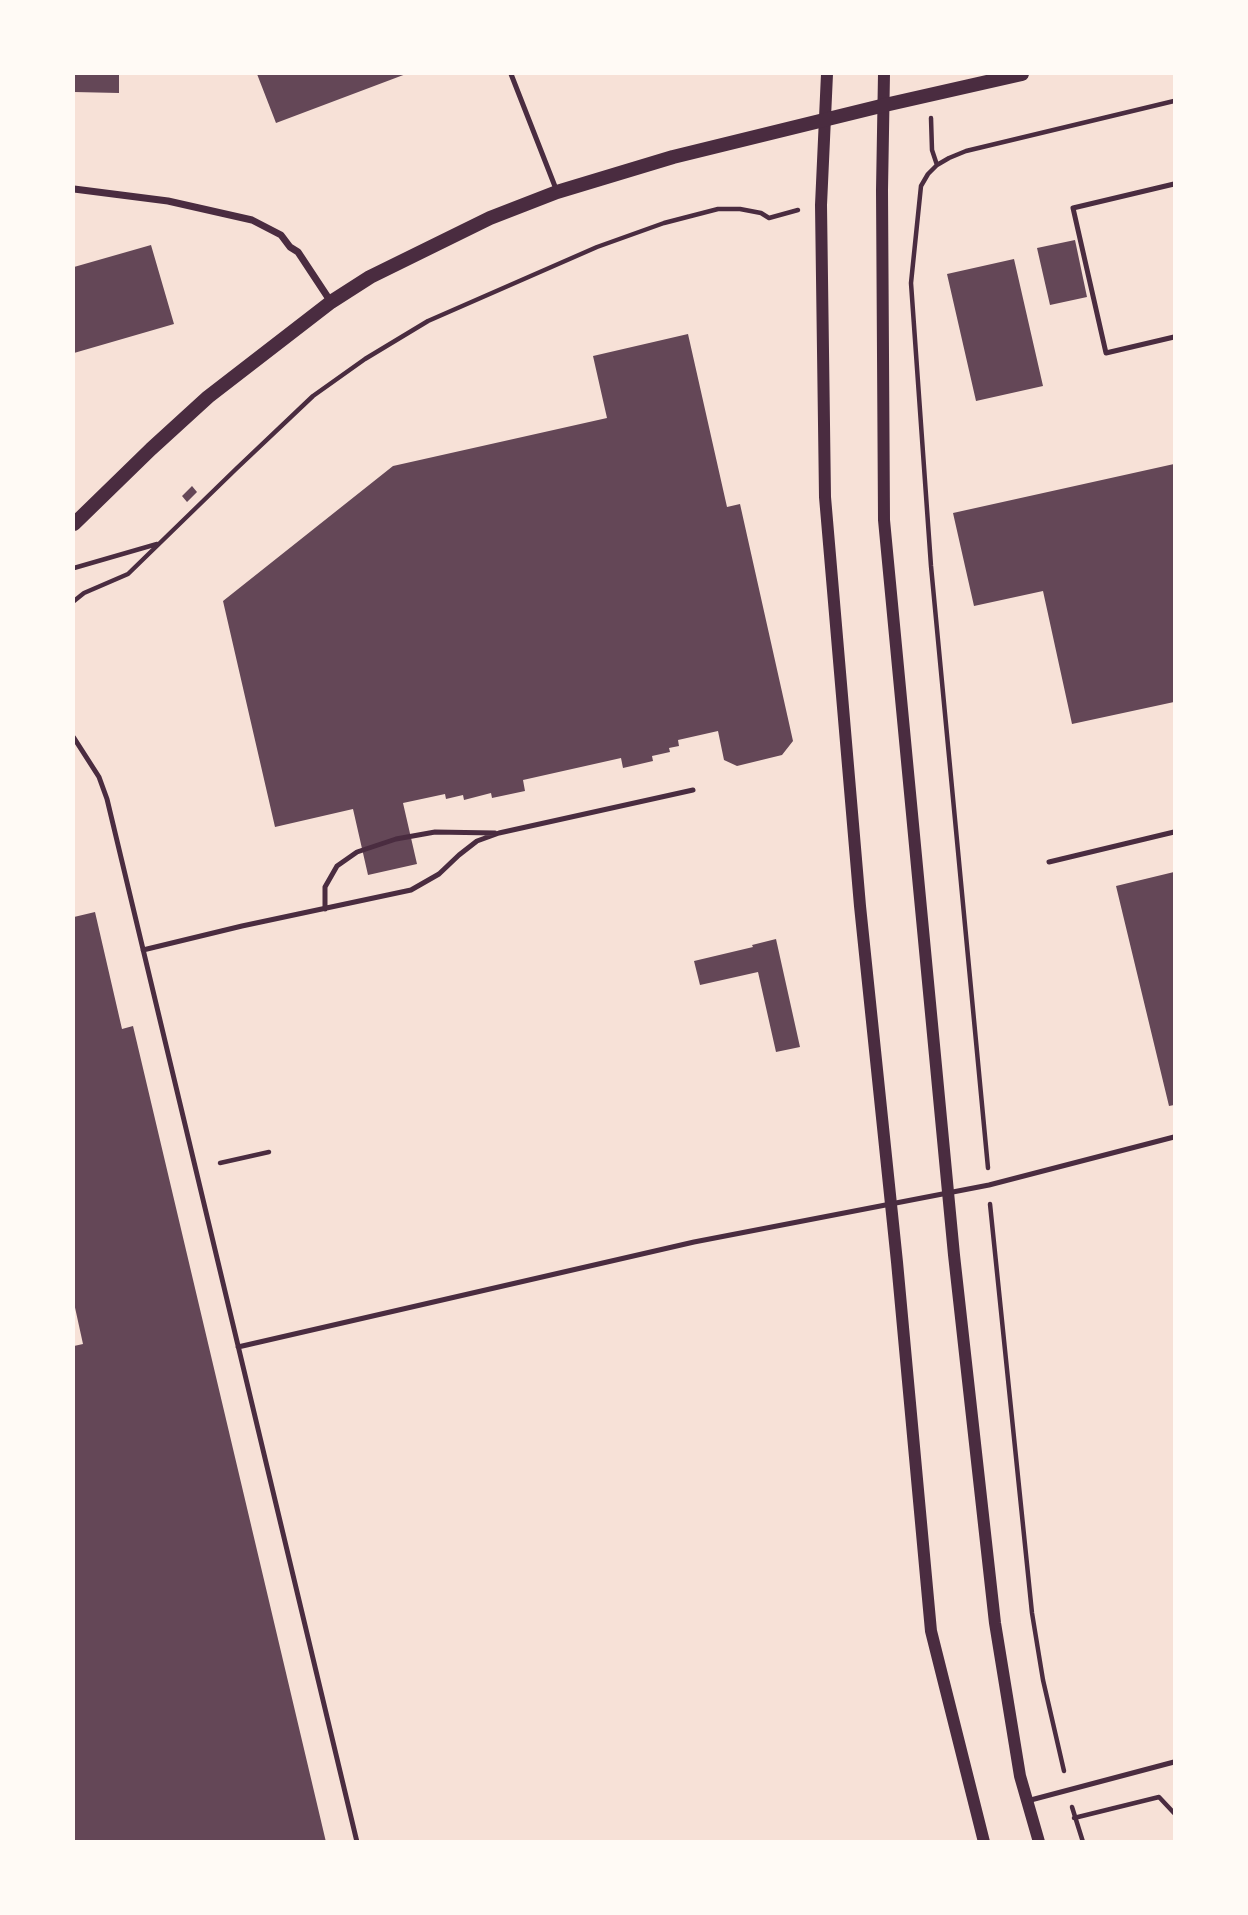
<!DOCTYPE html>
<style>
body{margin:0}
#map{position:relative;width:1248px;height:1915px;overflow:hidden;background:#f7e1d7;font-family:"Varela Round",sans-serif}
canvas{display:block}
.frame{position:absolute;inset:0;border:75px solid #fffaf5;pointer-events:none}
</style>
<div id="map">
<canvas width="1248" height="1915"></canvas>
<div class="frame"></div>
</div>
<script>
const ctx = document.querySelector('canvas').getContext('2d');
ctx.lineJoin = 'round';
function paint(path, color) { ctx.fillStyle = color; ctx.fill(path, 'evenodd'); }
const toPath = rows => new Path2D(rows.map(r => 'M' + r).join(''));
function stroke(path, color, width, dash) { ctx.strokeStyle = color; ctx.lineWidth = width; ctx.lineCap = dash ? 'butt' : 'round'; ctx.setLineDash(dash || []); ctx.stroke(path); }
paint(toPath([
 [74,74,119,74,119,93,74,92],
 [257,74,406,74,276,123],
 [1075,240,1087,297,1050,305,1037,248],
 [151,245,174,324,74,353,74,267],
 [1014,259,1043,386,976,401,947,274],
 [688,334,727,507,740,504,793,741,782,755,737,766,724,760,718,731,678,740,679,746,669,748,670,752,652,756,653,761,623,768,621,758,523,780,525,791,492,798,491,793,464,800,463,795,446,799,445,794,403,803,417,864,368,875,353,809,275,827,223,601,393,466,607,418,593,356],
 [1174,464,1174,702,1072,724,1043,591,974,606,953,513],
 [192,486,197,492,187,502,182,496],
 [1174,872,1174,1105,1169,1106,1116,886],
 [95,912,122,1029,133,1026,326,1842,74,1842,74,1346,83,1344,74,1303,74,917],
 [776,939,800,1047,776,1052,758,972,700,985,694,961,753,947,752,945]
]), '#644757');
stroke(toPath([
 [931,118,932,150,937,165],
 [74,568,157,544],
 [74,601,84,593,128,574,236,469,313,396,365,359,428,321,597,247,664,223,718,209,740,209,761,213,769,218,798,210],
 [220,1163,269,1152],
 [988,1168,931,566,911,283,921,186,928,174,937,165,949,158,966,151,1174,101],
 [990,1204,1032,1613,1043,1680,1064,1771],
 [1072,1807,1083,1842],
 [1074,1818,1159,1797,1174,1813]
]), '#4a2c40', 4.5);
stroke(toPath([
 [511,74,556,189],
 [1174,184,1073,208,1106,353,1174,337],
 [74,738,99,777,107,799,357,1842],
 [1049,862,1174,832],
 [325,909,325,887,337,866,357,852,396,839,435,832,495,833],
 [143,950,242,926,411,890,439,874,459,855,477,841,499,833,693,790],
 [238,1347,694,1242,989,1185,1174,1137],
 [1027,1801,1174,1762]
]), '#4a2c40', 5);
stroke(toPath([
 [74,189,168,201,252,220,281,235,290,247,298,252,331,302]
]), '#4a2c40', 7);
stroke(toPath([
 [827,74,821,205,825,497,860,906,897,1262,931,1631,984,1842],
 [884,74,882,190,884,520,954,1255,995,1623,1020,1776,1039,1842]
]), '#4a2c40', 12);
stroke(toPath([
 [74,524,151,449,208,397,331,302,370,277,490,218,557,192,673,157,885,105,1022,74]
]), '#4a2c40', 14);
</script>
